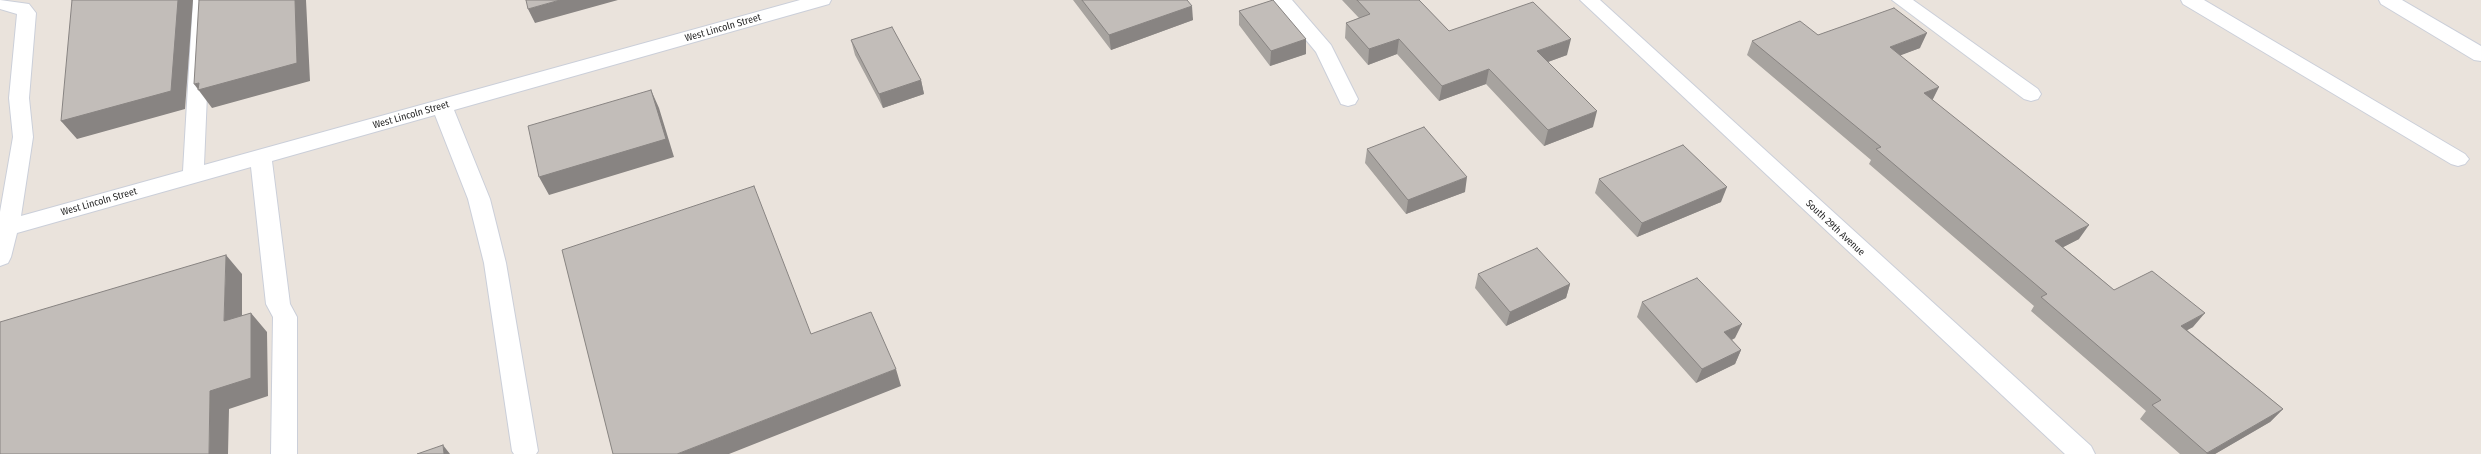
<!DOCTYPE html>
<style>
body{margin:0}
canvas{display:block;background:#eae3dc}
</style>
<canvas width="2481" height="454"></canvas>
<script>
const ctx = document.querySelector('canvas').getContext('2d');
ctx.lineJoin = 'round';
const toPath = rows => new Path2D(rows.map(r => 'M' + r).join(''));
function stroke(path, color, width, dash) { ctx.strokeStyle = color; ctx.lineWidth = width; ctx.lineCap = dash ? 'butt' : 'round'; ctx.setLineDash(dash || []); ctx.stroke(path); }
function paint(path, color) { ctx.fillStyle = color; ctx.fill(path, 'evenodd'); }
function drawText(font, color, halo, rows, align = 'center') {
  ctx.font = font + ' "Fira Sans Condensed",sans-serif'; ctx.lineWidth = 3; ctx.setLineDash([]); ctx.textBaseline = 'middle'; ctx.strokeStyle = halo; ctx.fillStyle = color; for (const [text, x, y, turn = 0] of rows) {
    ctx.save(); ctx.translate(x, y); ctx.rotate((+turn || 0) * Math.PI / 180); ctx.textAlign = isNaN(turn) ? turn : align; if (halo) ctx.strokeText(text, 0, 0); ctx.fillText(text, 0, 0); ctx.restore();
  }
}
const minor = toPath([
 [0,0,29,4,36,13,29,98,33,137,21,216,183,171,193,0,211,0,204,165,800,0,831,0,829,4,454,110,490,199,506,263,538,451,536,454,514,454,512,451,484,263,468,199,435,115,272,161,290,304,297,317,297,454,271,454,273,317,266,304,251,167,17,233,11,257,8,263,0,266,0,212,13,137,9,98,17,14,0,9,0,0],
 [1273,0,1292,0,1331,45,1358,99,1355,104,1348,106,1341,104,1316,52,1273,0],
 [1580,0,1600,0,2091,446,2095,454,2065,454,1580,0],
 [1892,0,1913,0,2038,89,2041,94,2038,99,2031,101,2024,99,1892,0],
 [2181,0,2204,0,2465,154,2469,159,2465,164,2458,166,2451,164,2183,4,2181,0],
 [2379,0,2402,0,2481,46,2481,61,2474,60,2381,4,2379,0]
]);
stroke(minor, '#cbcfd9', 2);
paint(minor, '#fff');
paint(toPath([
 [1073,0,1187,0,1193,20,1111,50],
 [1342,0,1419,0,1449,31,1567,55,1548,62,1593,127,1544,146,1486,84,1439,101,1397,54,1368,65,1345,38,1346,23,1359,18],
 [1239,11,1306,39,1306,54,1270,66,1239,25],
 [851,40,921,80,924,94,883,108,855,55],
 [1752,41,1920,48,1900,55,1933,100,2079,239,2063,247,2114,290,2193,327,2187,330,2283,409,2270,422,2215,454,2180,454,2140,419,2146,411,2031,311,2034,306,1869,164,1871,160,1747,55],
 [1367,149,1465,192,1406,214,1365,163],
 [1599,179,1721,202,1637,237,1595,193],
 [1478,274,1570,284,1566,298,1506,326,1475,288],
 [1642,302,1735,338,1732,340,1741,350,1735,364,1696,383,1637,317]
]), '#a7a39f');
paint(toPath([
 [178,0,193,0,185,109,77,139,61,121],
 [295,0,306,0,310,81,212,108,194,84,199,83],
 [560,0,618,0,535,23,528,9],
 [1192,6,1193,20,1111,50,1109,35],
 [1927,33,1920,48,1883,62,1890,47],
 [1306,39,1306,54,1270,66,1271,51],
 [1399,39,1397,54,1368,65,1369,49],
 [1571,39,1567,55,1534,67,1537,51],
 [1489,69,1486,84,1439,101,1442,86],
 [921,80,924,94,883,108,879,94],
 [1939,87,1932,101,1924,93],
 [651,90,659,108,674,157,549,195,539,177],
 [1597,111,1593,127,1544,146,1548,130],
 [1467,177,1465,192,1406,214,1408,200],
 [1727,187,1721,202,1637,237,1642,223],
 [2089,225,2079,239,2046,256,2055,241],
 [226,255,242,274,242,340,224,321],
 [1570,284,1566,298,1506,326,1510,312],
 [251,313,267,332,268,396,229,409,228,454,209,454,210,391],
 [2205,313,2193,327,2169,340,2181,326],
 [1742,324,1735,338,1718,346,1724,332],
 [1741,350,1735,364,1696,383,1702,369],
 [896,369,901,386,729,454,677,454],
 [2283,409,2270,422,2215,454,2206,454],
 [443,445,450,454,444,454]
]), '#888482');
const building = toPath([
 [72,0,178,0,171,91,61,121,72,0],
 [199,0,295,0,297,63,198,90,199,83,194,84,199,0],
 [526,0,560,0,528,9,526,0],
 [1082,0,1187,0,1192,6,1109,35,1082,0],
 [1273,0,1306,39,1271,51,1239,11,1273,0],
 [1357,0,1419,0,1449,31,1533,2,1571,39,1537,51,1597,111,1548,130,1489,69,1442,86,1399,39,1369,49,1346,23,1370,14,1357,0],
 [1894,8,1927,33,1890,47,1939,87,1924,93,2089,225,2055,241,2114,290,2152,271,2205,313,2181,326,2283,409,2207,453,2152,405,2161,400,2041,297,2047,294,1876,149,1881,147,1752,41,1800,21,1818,35,1894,8],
 [892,27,921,80,879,94,851,40,892,27],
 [651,90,666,139,539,177,528,126,651,90],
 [1424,127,1467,177,1408,200,1367,149,1424,127],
 [1683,145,1727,187,1642,223,1599,179,1683,145],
 [754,186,811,334,871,312,896,369,677,454,613,454,562,250,754,186],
 [1537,248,1570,284,1510,312,1478,274,1537,248],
 [226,255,224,321,251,313,251,378,210,391,209,454,0,454,0,322,226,255],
 [1697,278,1742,324,1724,332,1741,350,1702,369,1642,302,1697,278],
 [443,445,444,454,417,454,443,445]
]);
paint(building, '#c2bdb9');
stroke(building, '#888482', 1);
drawText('10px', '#292929', '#fff', [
 ["West Lincoln Street",723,28,-16],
 ["West Lincoln Street",411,115,-16],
 ["West Lincoln Street",99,202,-16],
 ["South 29th Avenue",1835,228,43]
]);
</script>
